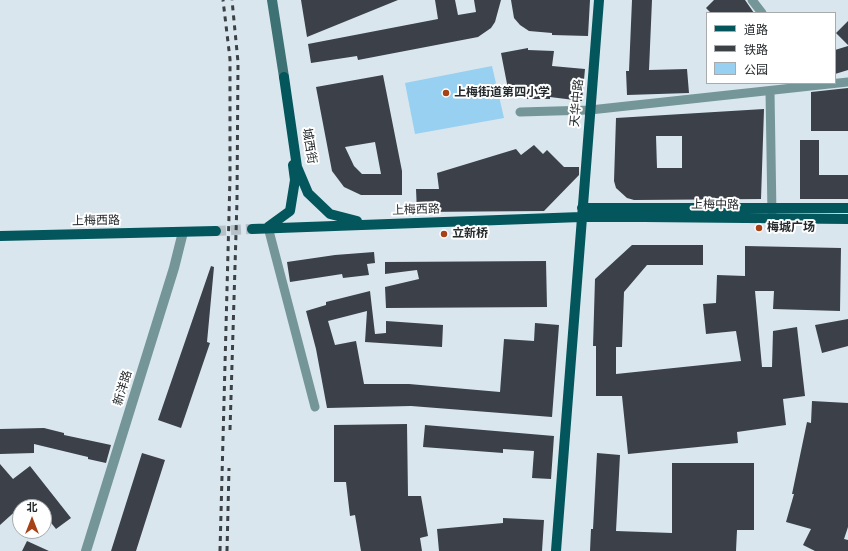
<!DOCTYPE html>
<meta charset="utf-8">
<style>
body{margin:0}
#map{position:relative;width:848px;height:551px;overflow:hidden;background:#d9e6ee;font-family:"Fira Sans Condensed","Noto Sans SC",sans-serif}
canvas{display:block}
.legend{position:absolute;left:706px;top:12px;width:130px;height:72px;box-sizing:border-box;background:#fff;border:1px solid #a8aaab;margin:0;padding:5px 7px;list-style:none;font-size:12px;color:#252a2d}
.legend li{display:flex;align-items:center;gap:8px;height:20px}
.legend b{width:20px;border:1px solid #a8aaab}
.north{position:absolute;left:12px;top:499px;width:40px;height:40px;box-sizing:border-box;background:#fff;border:1px solid #a8aaab;border-radius:50%;rotate:0deg;font-size:11px;font-weight:700;line-height:16px;text-align:center;color:#252a2d}
.north::after{content:'';display:block;margin:auto;width:14px;height:18px;background:#a74216;clip-path:polygon(50% 0,100% 100%,50% 72%,0 100%)}
</style>
<div id="map">
<canvas width="848" height="551"></canvas>
<ul class="legend">
<li><b style="height:5px;background:#03565b"></b>道路</li>
<li><b style="height:5px;background:#3b4145"></b>铁路</li>
<li><b style="height:11px;background:#97d0f1"></b>公园</li>
</ul>
<div class="north">北</div>
</div>
<script>
const ctx = document.querySelector('canvas').getContext('2d');
ctx.lineJoin = 'round';
function paint(path, color) { ctx.fillStyle = color; ctx.fill(path, 'evenodd'); }
const toPath = rows => new Path2D(rows.map(r => 'M' + r).join(''));
function stroke(path, color, width, dash) { ctx.strokeStyle = color; ctx.lineWidth = width; ctx.lineCap = dash ? 'butt' : 'round'; ctx.setLineDash(dash || []); ctx.stroke(path); }
function drawText(font, color, halo, rows, align = 'center') {
  ctx.font = font + ' "Fira Sans Condensed","Noto Sans SC",sans-serif'; ctx.lineWidth = 4; ctx.setLineDash([]); ctx.textBaseline = 'middle'; ctx.strokeStyle = halo; ctx.fillStyle = color; for (const [text, x, y, turn = 0] of rows) {
    ctx.save(); ctx.translate(x, y); ctx.rotate((+turn || 0) * Math.PI / 180); ctx.textAlign = isNaN(turn) ? turn : align; if (halo) ctx.strokeText(text, 0, 0); ctx.fillText(text, 0, 0); ctx.restore();
  }
}
paint(toPath([
 [492,66,504,118,415,134,405,83]
]), '#97d0f1');
paint(toPath([
 [301,0,398,0,307,37],
 [435,0,455,0,458,15,476,12,474,0,501,0,495,22,491,28,478,37,358,60,357,56,311,63,308,44,438,19],
 [511,0,590,0,588,36,552,35,552,33,529,31,520,25,514,18],
 [632,0,652,0,649,70,687,69,689,93,627,95,626,71,629,71],
 [714,0,745,0,754,13,711,13,706,8],
 [848,21,848,45,836,33],
 [848,46,848,70,835,74,835,50],
 [528,48,528,50,554,51,552,66,585,69,582,101,550,97,550,99,527,99,525,86,508,89,501,53],
 [383,75,402,171,402,195,361,195,344,187,332,171,316,87],
 [375,142,381,174,362,174,354,166,345,147],
 [848,88,848,131,811,131,811,92],
 [764,109,761,199,634,200,627,198,616,188,614,181,616,118],
 [656,136,682,136,682,168,657,168],
 [800,140,819,140,819,175,848,175,848,199,800,199],
 [534,145,543,154,547,150,564,167,579,167,579,175,544,211,417,212,416,189,439,189,437,173,516,149,521,155],
 [632,245,703,245,703,265,647,265,624,292,622,347,616,347,616,374,741,361,736,331,706,334,703,304,716,303,717,275,745,276,745,246,841,248,840,311,773,309,774,291,755,291,762,367,772,367,773,331,797,327,805,396,783,399,786,425,737,432,738,443,628,454,622,396,596,396,596,346,593,346,595,279],
 [374,252,375,263,367,264,369,275,343,278,342,274,290,282,287,262,335,255],
 [546,261,547,307,386,308,385,287,419,279,417,270,385,274,385,262],
 [211,266,214,267,207,342,210,343,181,428,158,420],
 [370,291,375,334,386,333,386,321,443,325,442,347,365,342,367,311,328,321,335,345,356,341,364,384,409,384,500,392,504,339,534,341,535,323,559,325,552,417,411,406,327,408,316,349,306,311,326,305,326,302],
 [848,319,848,346,822,353,815,325],
 [812,401,848,403,848,527,844,539,848,540,848,551,815,551,803,545,811,529,786,522,794,494,792,494,807,422,811,423],
 [407,424,408,496,421,496,428,536,420,538,422,551,361,551,355,515,350,516,346,482,334,482,334,425],
 [425,425,554,436,551,479,532,478,534,451,503,449,503,453,423,447],
 [44,428,64,433,64,435,111,445,106,463,88,459,88,457,34,444,34,453,0,454,0,429],
 [142,453,165,460,136,551,111,551],
 [597,453,620,455,616,531,672,533,672,463,754,463,754,530,737,530,736,551,590,551,591,529,593,529],
 [0,464,13,479,30,466,71,518,56,529,44,514,44,507,20,507,0,525],
 [503,518,544,520,542,551,439,551,437,529,503,523],
 [27,541,49,551,22,551]
]), '#3b4049');
stroke(toPath([
 [216,231,252,229]
]), '#b5c0c7', 10, [10, 5]);
stroke(toPath([
 [752,0,762,13],
 [770,91,772,215],
 [520,112,590,110,848,82],
 [268,227,315,407]
]), '#759698', 9);
stroke(toPath([
 [86,551,174,268,183,232]
]), '#759698', 10);
stroke(toPath([
 [272,0,284,77]
]), '#3e7174', 10);
stroke(toPath([
 [284,77,297,167,308,193,330,214,357,221],
 [582,208,848,208],
 [268,227,290,211,295,180,293,165],
 [252,229,581,217,644,217,848,219],
 [0,236,216,231],
 [556,551,599,0]
]), '#03565b', 10);
stroke(toPath([
 [230,430,237,201,238,62,232,0],
 [220,551,230,178,230,59,223,0],
 [227,551,229,468]
]), '#3b4145', 3, [5, 5]);
for (const [x, y, r, color] of [
 [446,93,4,"#a74216"],
 [759,228,4,"#a74216"],
 [444,234,4,"#a74216"]
]) { const dot = new Path2D(); dot.arc(x, y, r, 0, 2 * Math.PI); ctx.fillStyle = color; ctx.fill(dot); stroke(dot, '#fff', 1.5); }
drawText('bold 12px', '#252a2d', '#fff', [
 ["上梅街道第四小学",454,93],
 ["梅城广场",767,228],
 ["立新桥",452,234]
], 'left');
drawText('12px', '#252a2d', '#fff', [
 ["天华中路",577,103,-85],
 ["城西街",309,146,81],
 ["上梅中路",715,205,1],
 ["上梅西路",416,210,-2],
 ["上梅西路",96,221,-1],
 ["新洋路",123,388,-73]
]);
</script>
